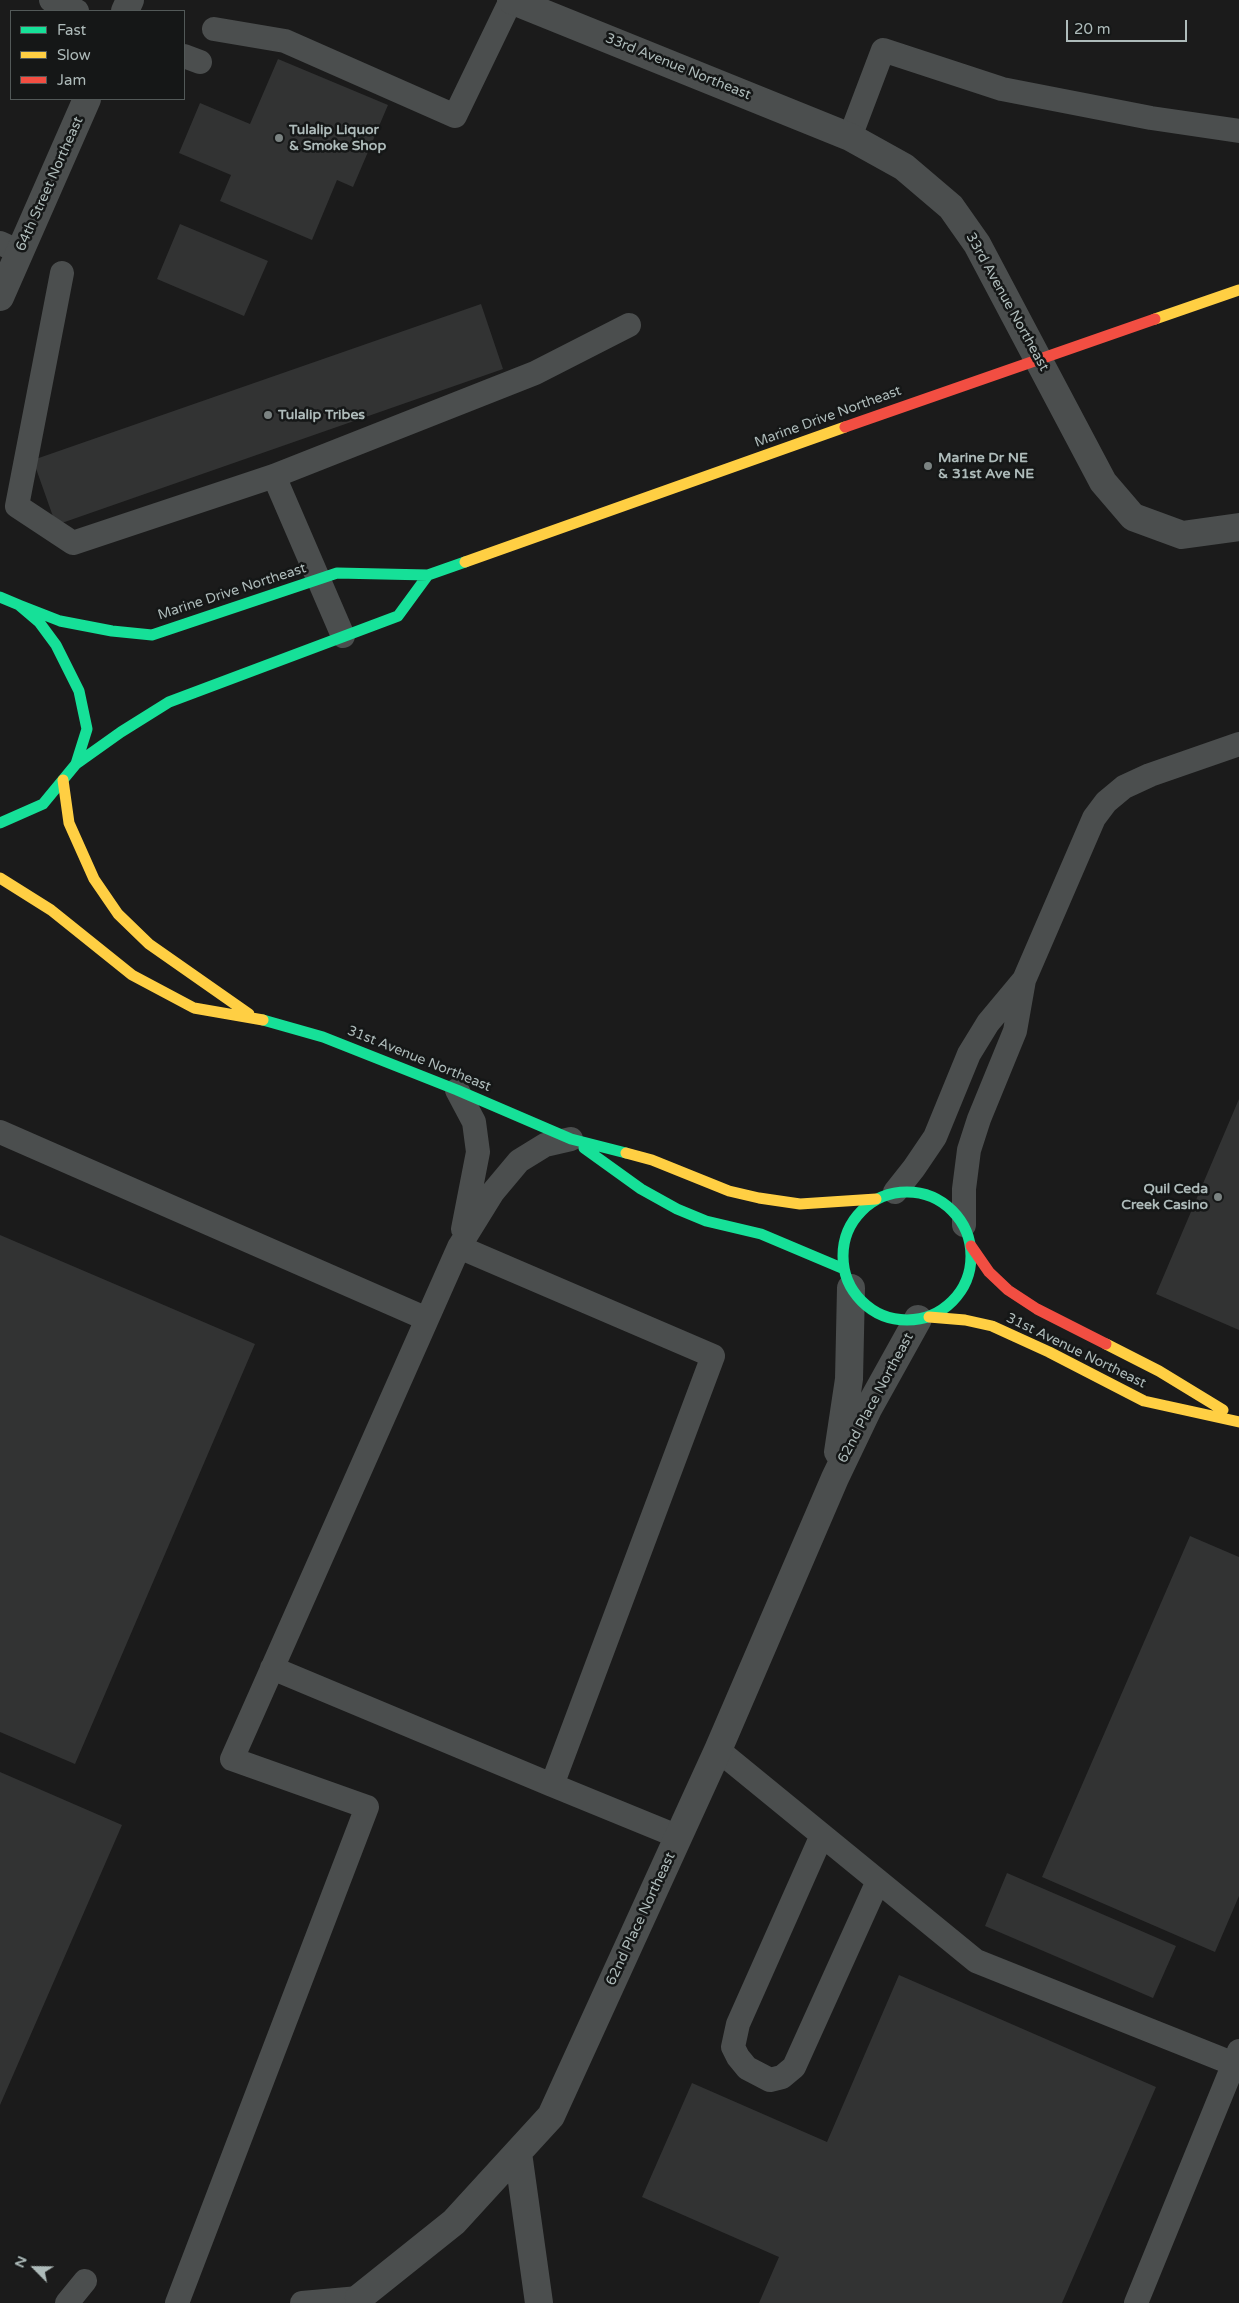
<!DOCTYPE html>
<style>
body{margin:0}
#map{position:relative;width:1239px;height:2303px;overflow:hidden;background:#1b1b1b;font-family:"Varela Round",sans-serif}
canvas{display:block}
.legend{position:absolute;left:10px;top:10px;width:175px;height:90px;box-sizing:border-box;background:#151717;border:1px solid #525958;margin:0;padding:6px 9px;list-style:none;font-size:15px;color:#aebbba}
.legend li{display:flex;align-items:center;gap:10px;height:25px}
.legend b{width:25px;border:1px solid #525958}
.north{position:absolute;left:10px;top:2243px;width:50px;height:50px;-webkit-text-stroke:4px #151717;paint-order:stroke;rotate:293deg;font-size:14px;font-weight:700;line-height:20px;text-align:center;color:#aebbba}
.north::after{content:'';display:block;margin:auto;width:18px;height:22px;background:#aebbba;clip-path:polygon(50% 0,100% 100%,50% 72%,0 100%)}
.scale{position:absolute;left:1066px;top:20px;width:121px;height:22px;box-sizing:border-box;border:2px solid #aebbba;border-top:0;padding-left:6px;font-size:15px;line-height:18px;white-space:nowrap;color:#aebbba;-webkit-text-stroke:4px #151717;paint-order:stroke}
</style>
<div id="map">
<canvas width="1239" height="2303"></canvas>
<ul class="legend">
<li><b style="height:6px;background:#16e098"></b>Fast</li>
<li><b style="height:6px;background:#ffcf43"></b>Slow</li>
<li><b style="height:6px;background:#f24e42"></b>Jam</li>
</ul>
<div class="north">N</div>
<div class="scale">20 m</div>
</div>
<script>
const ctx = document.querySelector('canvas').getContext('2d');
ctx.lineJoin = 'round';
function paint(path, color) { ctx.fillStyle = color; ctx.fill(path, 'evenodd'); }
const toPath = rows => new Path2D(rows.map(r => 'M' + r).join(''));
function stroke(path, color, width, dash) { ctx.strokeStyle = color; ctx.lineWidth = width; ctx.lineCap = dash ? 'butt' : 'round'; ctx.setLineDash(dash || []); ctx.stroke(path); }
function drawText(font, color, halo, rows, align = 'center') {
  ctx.font = font + ' "Varela Round",sans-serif'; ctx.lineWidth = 5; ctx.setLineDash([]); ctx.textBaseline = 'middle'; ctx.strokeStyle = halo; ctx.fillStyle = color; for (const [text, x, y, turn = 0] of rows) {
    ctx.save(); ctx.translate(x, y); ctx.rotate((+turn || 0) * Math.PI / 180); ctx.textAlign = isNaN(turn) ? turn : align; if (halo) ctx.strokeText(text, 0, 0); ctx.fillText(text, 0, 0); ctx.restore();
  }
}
paint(toPath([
 [278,59,388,105,353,187,337,180,312,240,220,201,231,175,179,153,200,103,250,124],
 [180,224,268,261,244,316,157,279],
 [481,304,503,369,56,525,33,460],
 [1239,1099,1239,1330,1156,1294],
 [0,1235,255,1344,75,1764,0,1732],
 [1190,1536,1239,1557,1239,1896,1215,1952,1042,1877],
 [0,1772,122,1825,0,2105],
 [1007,1873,1176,1946,1153,1998,985,1926],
 [899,1975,1156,2087,1062,2303,759,2303,779,2257,642,2197,692,2083,827,2142]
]), '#323333');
stroke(toPath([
 [51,0,77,11],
 [214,29,285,41,455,116,511,0],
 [184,56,200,62],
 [850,137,883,50,1002,89,1151,118,1239,131],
 [0,243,20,252],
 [62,273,17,506,73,543,274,476,535,373,629,325],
 [274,476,343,636],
 [457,1090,474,1122,478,1152,463,1229],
 [0,1132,427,1319],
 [895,1192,914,1168,935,1137,969,1054,988,1023,1023,981],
 [964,1225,964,1189,969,1150,979,1119,1015,1031,1024,980,1094,818,1106,802,1124,787,1150,775,1239,744],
 [272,1668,552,1785,713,1356,459,1247],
 [718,1750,976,1961,1234,2064],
 [552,1785,679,1837],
 [822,1835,738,2024,733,2047,738,2057,747,2068,770,2080,782,2077,794,2067,878,1881],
 [67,2303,85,2281],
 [177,2303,367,1807,232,1759,459,1247,493,1192,519,1161,545,1145,571,1139],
 [302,2303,359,2298],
 [1136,2303,1239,2051]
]), '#4b4e4e', 24);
stroke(toPath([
 [511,0,850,137,904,167,951,207,977,244,1103,482,1133,517,1182,535,1239,527],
 [125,11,130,0],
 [0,297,87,99],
 [838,1452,849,1379,851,1288],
 [518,2153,539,2303],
 [360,2303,359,2298,454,2222,551,2116,718,1750,835,1478,868,1409,918,1319]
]), '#4b4e4e', 28);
stroke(toPath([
 [0,597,19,605,39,622,56,645,79,691,87,729,76,764,43,804,0,823],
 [19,605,60,621,112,631,152,635,337,573,428,575,465,562],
 [76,764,121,732,169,702,398,616,428,575],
 [263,1020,323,1037,457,1090,571,1139,626,1153],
 [584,1148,641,1189,677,1209,706,1221,761,1234,844,1269],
 '843 1256a64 64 0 1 1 128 0a64 64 0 1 1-128 0Z'
]), '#16e098', 11);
stroke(toPath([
 [1155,319,1239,290],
 [465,562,845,427],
 [63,780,69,823,94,879,118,914,149,944,249,1014],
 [0,878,51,910,132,975,194,1008,263,1020],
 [626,1153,652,1160,729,1191,759,1198,800,1204,876,1199],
 [929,1317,965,1320,992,1326,1049,1352,1144,1401,1239,1422],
 [1106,1344,1159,1371,1223,1410]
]), '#ffcf43', 11);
stroke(toPath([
 [845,427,1155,319],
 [971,1246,989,1272,1008,1290,1037,1309,1106,1344]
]), '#f24e42', 11);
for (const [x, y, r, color] of [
 [279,138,5,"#7b8382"],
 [268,415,5,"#7b8382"],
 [928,466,5,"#7b8382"],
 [1218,1197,5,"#7b8382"]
]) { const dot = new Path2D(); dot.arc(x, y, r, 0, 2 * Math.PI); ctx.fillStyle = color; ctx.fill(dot); stroke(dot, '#151717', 2); }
drawText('14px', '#aebbba', '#151717', [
 ["33rd Avenue Northeast",678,67,22],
 ["64th Street Northeast",50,184,-66],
 ["33rd Avenue Northeast",1007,302,61],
 ["Marine Drive Northeast",828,417,-20],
 ["Marine Drive Northeast",232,592,-18],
 ["31st Avenue Northeast",419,1059,22],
 ["31st Avenue Northeast",1076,1351,26],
 ["62nd Place Northeast",876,1398,-62],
 ["62nd Place Northeast",641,1919,-65]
]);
drawText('bold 14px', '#aebbba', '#151717', [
 ["Tulalip Liquor",289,130],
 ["& Smoke Shop",289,146],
 ["Tulalip Tribes",278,415],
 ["Marine Dr NE",938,458],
 ["& 31st Ave NE",938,474],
 ["Quil Ceda",1208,1189,"right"],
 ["Creek Casino",1208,1205,"right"]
], 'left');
</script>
